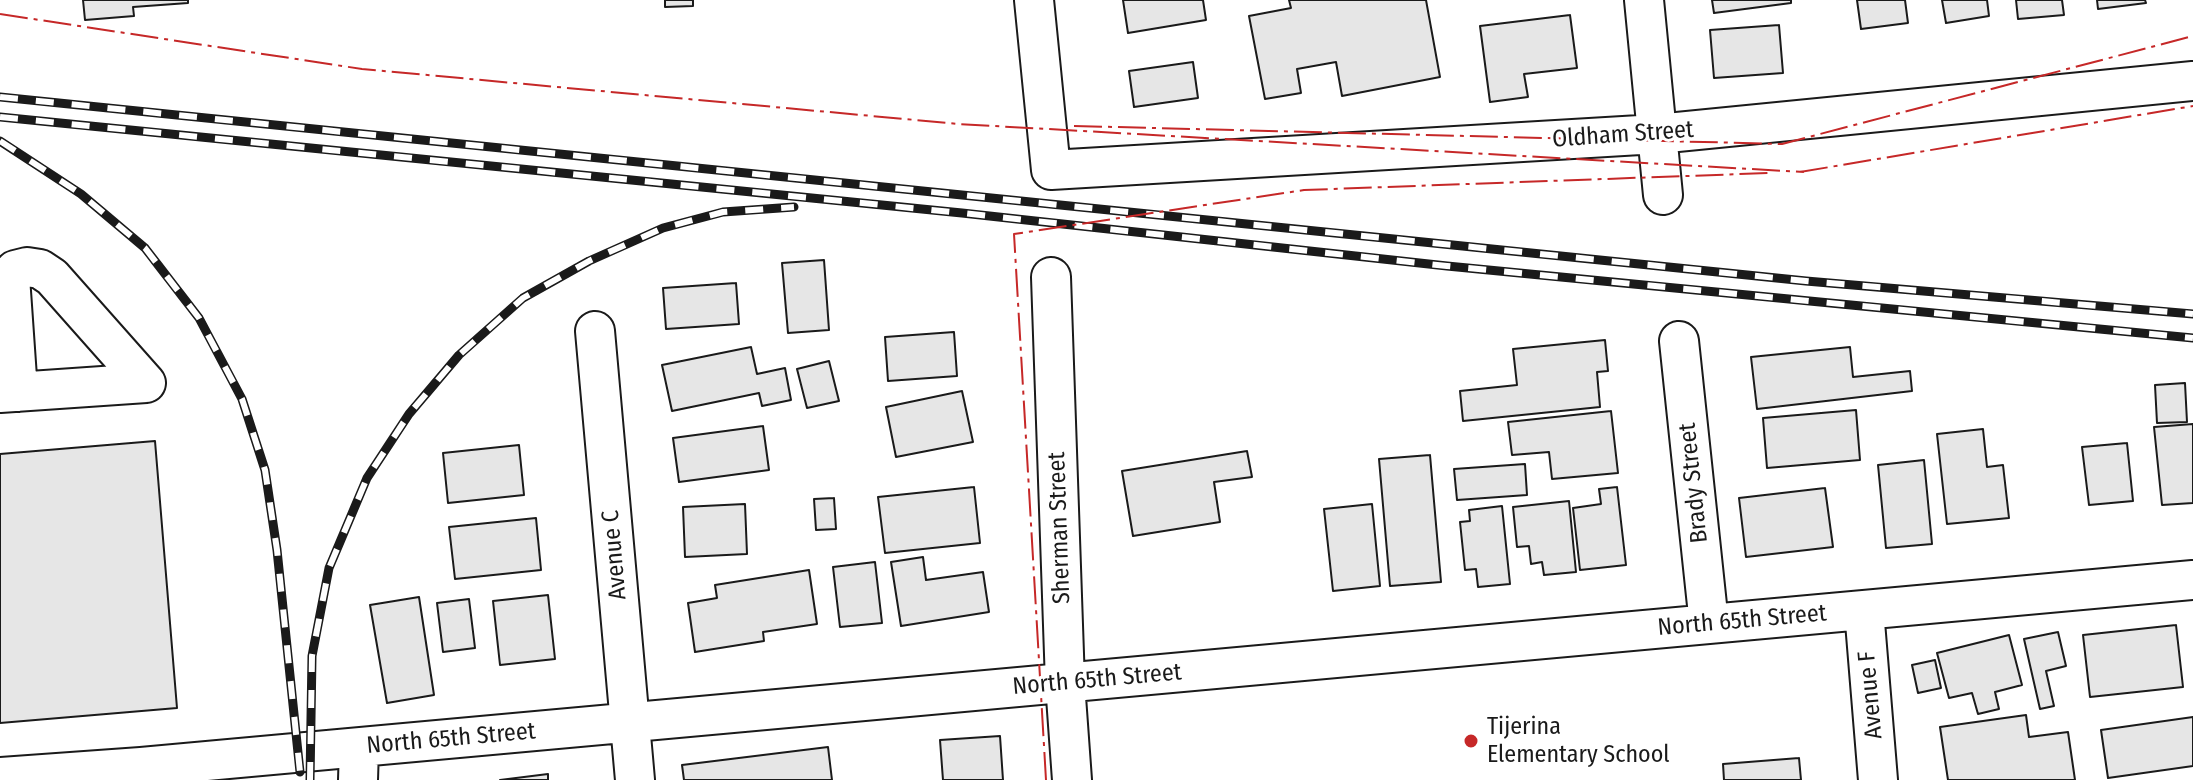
<!DOCTYPE html>
<style>
body{margin:0}
canvas{display:block;background:#fff}
</style>
<canvas width="2193" height="780"></canvas>
<script>
const ctx = document.querySelector('canvas').getContext('2d');
ctx.lineJoin = 'round';
function paint(path, color) { ctx.fillStyle = color; ctx.fill(path, 'evenodd'); }
const toPath = rows => new Path2D(rows.map(r => 'M' + r).join(''));
function stroke(path, color, width, dash) { ctx.strokeStyle = color; ctx.lineWidth = width; ctx.lineCap = dash ? 'butt' : 'round'; ctx.setLineDash(dash || []); ctx.stroke(path); }
function drawText(font, color, halo, rows, align = 'center') {
  ctx.font = font + ' "Fira Sans Condensed",sans-serif'; ctx.lineWidth = 6; ctx.setLineDash([]); ctx.textBaseline = 'middle'; ctx.strokeStyle = halo; ctx.fillStyle = color; for (const [text, x, y, turn = 0] of rows) {
    ctx.save(); ctx.translate(x, y); ctx.rotate((+turn || 0) * Math.PI / 180); ctx.textAlign = isNaN(turn) ? turn : align; if (halo) ctx.strokeText(text, 0, 0); ctx.fillText(text, 0, 0); ctx.restore();
  }
}
const building = toPath([
 [83,0,188,0,188,3,133,7,134,16,85,20,83,0],
 [665,0,693,0,693,6,665,7,665,0],
 [1123,0,1203,0,1206,20,1128,33,1123,0],
 [1289,0,1426,0,1440,77,1342,96,1336,62,1297,69,1301,93,1265,99,1249,16,1291,8,1289,0],
 [1712,0,1791,0,1791,3,1714,13,1712,0],
 [1857,0,1905,0,1908,23,1861,29,1857,0],
 [1942,0,1987,0,1989,16,1946,23,1942,0],
 [2016,0,2062,0,2064,15,2018,19,2016,0],
 [2097,0,2145,0,2146,3,2098,9,2097,0],
 [1570,15,1577,68,1524,74,1528,97,1490,102,1480,26,1570,15],
 [1779,25,1783,73,1714,78,1710,30,1779,25],
 [1193,62,1198,98,1134,107,1129,71,1193,62],
 [824,260,829,330,788,333,782,263,824,260],
 [736,283,739,324,666,329,663,288,736,283],
 [954,332,957,376,888,381,885,337,954,332],
 [1605,340,1608,371,1597,372,1600,407,1463,421,1460,391,1517,385,1513,349,1605,340],
 [751,347,757,374,785,368,791,400,762,406,759,393,672,411,662,365,751,347],
 [1850,347,1853,377,1910,371,1912,391,1757,409,1751,357,1850,347],
 [829,361,839,401,807,408,797,369,829,361],
 [2185,383,2187,422,2157,423,2155,385,2185,383],
 [962,391,973,442,896,457,886,407,962,391],
 [1856,410,1860,460,1767,468,1763,418,1856,410],
 [1611,411,1618,473,1552,479,1549,452,1512,455,1508,422,1611,411],
 [2193,424,2193,503,2162,505,2154,427,2193,424],
 [763,426,769,470,679,482,673,438,763,426],
 [1983,429,1987,467,2003,465,2009,518,1947,524,1937,434,1983,429],
 [155,441,177,708,0,723,0,454,155,441],
 [2127,443,2133,501,2089,505,2082,447,2127,443],
 [519,445,524,495,448,503,443,453,519,445],
 [1247,451,1252,477,1214,482,1220,522,1133,536,1122,471,1247,451],
 [1430,455,1441,582,1390,586,1379,459,1430,455],
 [1924,460,1932,544,1886,548,1878,465,1924,460],
 [1525,464,1527,495,1457,500,1454,469,1525,464],
 [974,487,980,543,885,553,878,497,974,487],
 [1617,487,1626,565,1580,570,1573,508,1601,504,1599,489,1617,487],
 [1825,488,1833,547,1746,557,1739,498,1825,488],
 [834,498,836,529,816,530,814,499,834,498],
 [1569,501,1576,572,1544,575,1542,562,1531,564,1529,546,1517,547,1513,507,1569,501],
 [745,504,747,554,685,557,683,507,745,504],
 [1372,504,1380,586,1333,591,1324,509,1372,504],
 [1502,506,1510,584,1478,587,1476,569,1465,570,1460,522,1470,521,1469,510,1502,506],
 [536,518,541,570,455,579,449,527,536,518],
 [923,557,926,580,983,572,989,612,901,626,891,562,923,557],
 [875,562,882,623,840,627,833,567,875,562],
 [809,570,817,624,763,632,764,641,695,652,688,603,717,598,715,585,809,570],
 [548,595,555,659,500,665,493,601,548,595],
 [419,597,434,695,387,703,370,605,419,597],
 [469,599,475,648,443,652,437,603,469,599],
 [2176,625,2183,687,2090,697,2083,635,2176,625],
 [2058,632,2066,666,2046,671,2054,706,2040,709,2024,639,2058,632],
 [2009,635,2022,685,1995,692,1999,709,1978,714,1972,693,1949,698,1937,653,2009,635],
 [1935,660,1941,688,1918,693,1912,665,1935,660],
 [2026,715,2029,737,2068,732,2075,780,1948,780,1940,727,2026,715],
 [2193,717,2193,766,2108,778,2101,730,2193,717],
 [1000,736,1003,780,943,780,940,740,1000,736],
 [828,747,832,780,684,780,682,765,828,747],
 [1799,758,1801,780,1724,780,1723,764,1799,758],
 [548,774,548,780,500,780,548,774]
]);
paint(building, '#e6e6e6');
stroke(building, '#1a1a1a', 2);
const minor = toPath([
 [1034,0,1051,170,1657,134,2193,81],
 [1644,0,1663,195],
 [1051,277,1065,683,1072,780],
 [595,331,635,780],
 [1679,341,1709,624],
 [18,392,10,277,15,270,27,267,40,269,52,277,146,383],
 [0,393,146,383],
 [1864,610,1878,780],
 [0,777,141,767,2193,580],
 [358,780,359,748]
]);
stroke(minor, '#1a1a1a', 42);
stroke(minor, '#fff', 38);
const rail = toPath([
 [0,97,1806,281,2193,314],
 [0,117,962,213,1447,266,2193,338],
 [0,141,81,194,145,248,199,318,242,399,265,470,277,550,300,772],
 [310,780,312,656,329,568,367,478,409,414,459,355,523,298,589,261,663,228,723,212,794,207]
]);
stroke(rail, '#1a1a1a', 9);
stroke(rail, '#fff', 6, [18]);
stroke(toPath([
 [0,14,362,69,959,124,1804,172],
 [1074,126,1782,144,2193,36],
 [1800,172,2193,106],
 [1046,780,1014,234,1304,190,1768,173]
]), '#c62828', 2, [28, 6, 4, 6]);
for (const [x, y, r, color] of [
 [1471,741,8,"#c62828"]
]) { const dot = new Path2D(); dot.arc(x, y, r, 0, 2 * Math.PI); ctx.fillStyle = color; ctx.fill(dot); stroke(dot, '#fff', 3); }
drawText('24px', '#1a1a1a', '#fff', [
 ["Oldham Street",1623,135,-4],
 ["Brady Street",1694,483,-96],
 ["Sherman Street",1060,528,-92],
 ["Avenue C",615,555,-95],
 ["North 65th Street",1742,621,-5],
 ["North 65th Street",1097,680,-5],
 ["Avenue F",1871,695,-95],
 ["North 65th Street",451,739,-5]
]);
drawText('24px', '#1a1a1a', '#fff', [
 ["Tijerina",1487,727],
 ["Elementary School",1487,755]
], 'left');
</script>
